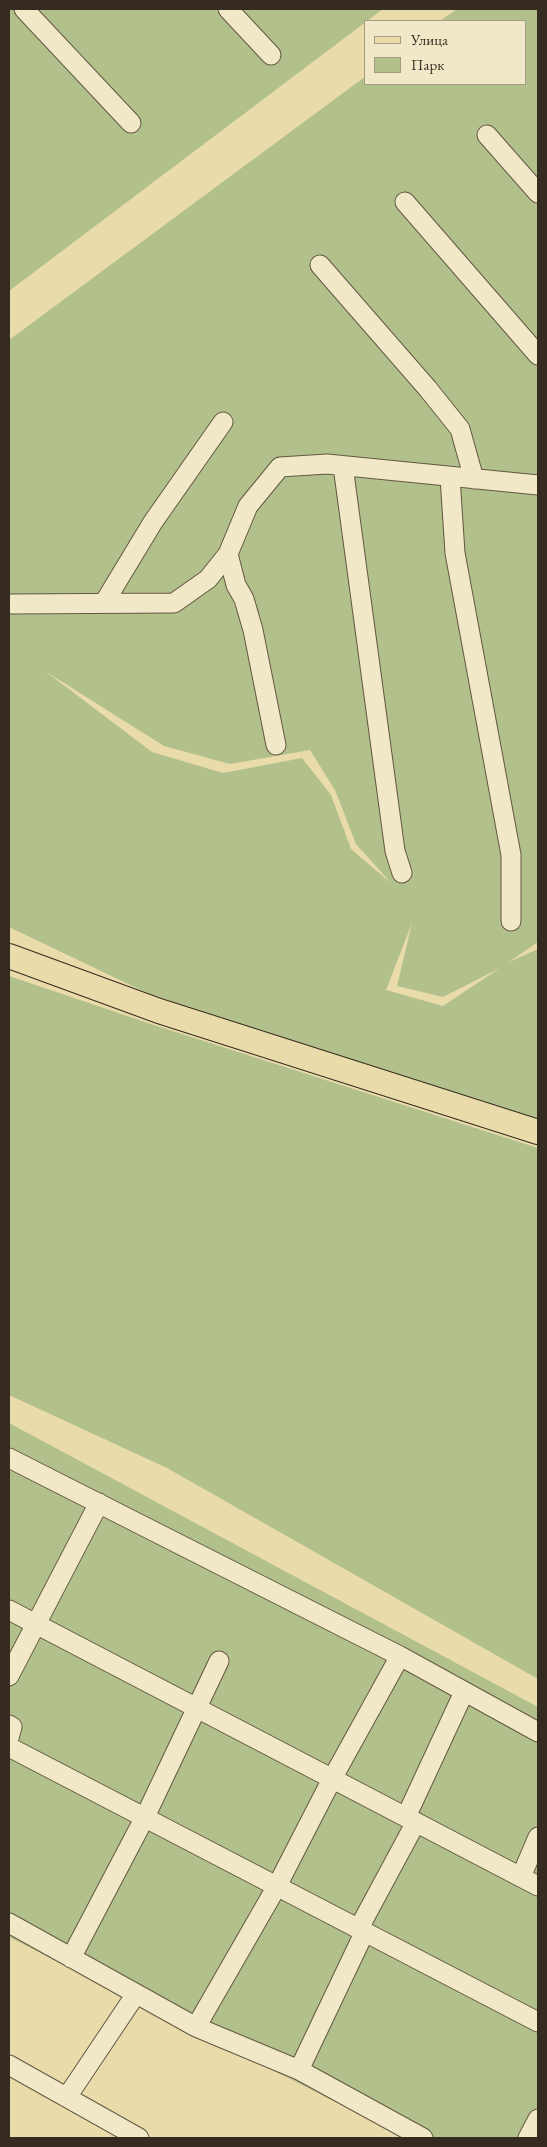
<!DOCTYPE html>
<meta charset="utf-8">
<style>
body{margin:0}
#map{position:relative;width:547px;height:2147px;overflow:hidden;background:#e9dbaa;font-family:"EB Garamond",serif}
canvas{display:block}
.frame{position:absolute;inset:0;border:10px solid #362b20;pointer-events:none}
.legend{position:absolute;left:364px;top:20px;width:162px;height:65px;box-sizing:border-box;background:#f1e8c8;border:1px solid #a69c85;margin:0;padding:6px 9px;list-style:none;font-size:15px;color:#362b20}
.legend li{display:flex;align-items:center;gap:10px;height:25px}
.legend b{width:25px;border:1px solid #a69c85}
</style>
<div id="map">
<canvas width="547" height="2147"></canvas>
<div class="frame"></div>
<ul class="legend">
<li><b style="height:6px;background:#e9dbaa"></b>Улица</li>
<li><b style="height:14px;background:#b2c18c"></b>Парк</li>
</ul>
</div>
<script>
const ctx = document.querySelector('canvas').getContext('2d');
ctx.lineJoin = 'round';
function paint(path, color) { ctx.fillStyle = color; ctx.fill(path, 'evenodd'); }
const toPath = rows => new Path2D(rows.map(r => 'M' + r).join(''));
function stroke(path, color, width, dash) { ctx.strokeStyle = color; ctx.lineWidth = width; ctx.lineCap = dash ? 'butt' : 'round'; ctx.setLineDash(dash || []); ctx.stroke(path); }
paint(toPath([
 [9,9,383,9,9,291],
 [457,9,538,9,538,942,509,962,538,949,538,1120,285,1040,147,993,9,927,9,340,366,76,366,84,526,84,526,21,440,21],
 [45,671,164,746,230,764,310,750,335,790,356,844,391,883,351,849,331,795,302,758,223,773,152,752],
 [412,923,397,986,443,997,500,968,443,1006,386,990],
 [9,976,154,1025,538,1148,538,1679,167,1468,9,1395],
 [9,1423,538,1707,538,2138,407,2138,9,1937]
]), '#b2c18c');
const minor = toPath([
 [24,9,131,123],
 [228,9,271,55],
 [487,135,538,193],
 [405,202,538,355],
 [320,265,428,389,460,429,474,479],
 [343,466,395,851,402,873],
 [450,477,455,553,511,855,511,921],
 [228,554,236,585,244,599,253,630,276,745],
 [104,603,153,522,223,422],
 [9,604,174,603,208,579,228,554,248,506,280,467,327,464,538,485],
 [9,1458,400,1656,538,1732],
 [9,1610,538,1886],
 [9,1676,99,1503],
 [9,1725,12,1727,9,1738],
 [9,1747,538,2022],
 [406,1817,464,1692],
 [521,1877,538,1837],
 [9,1923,196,2027,299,2070,423,2138],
 [359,1928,416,1822],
 [71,1958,145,1817,219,1661],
 [196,2027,277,1886,332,1779,400,1656],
 [9,2065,139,2138],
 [299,2070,365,1931],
 [67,2097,136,1994],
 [528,2138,538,2119]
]);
const major = toPath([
 [9,956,159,1011,538,1132]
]);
stroke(minor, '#635742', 21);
stroke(major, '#362b20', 26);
stroke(minor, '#f1e8c8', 19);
stroke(major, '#e9dbaa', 24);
</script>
